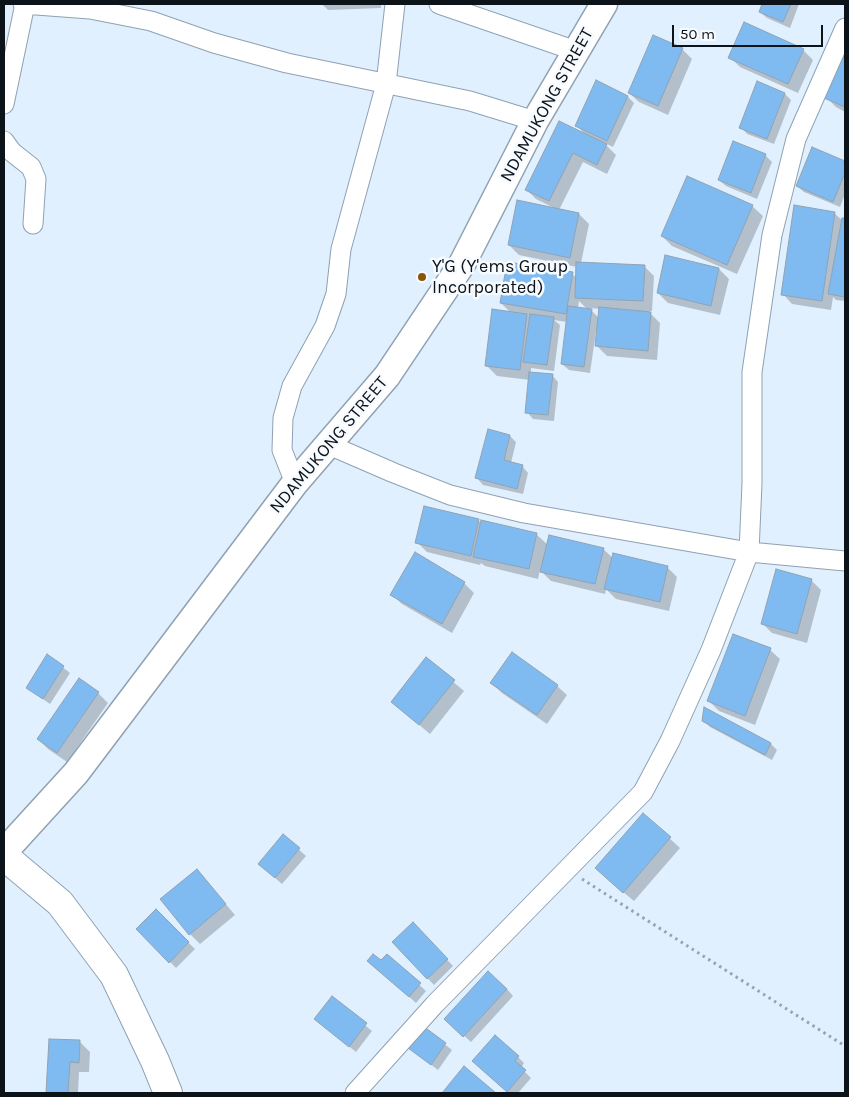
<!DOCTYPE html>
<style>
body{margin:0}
#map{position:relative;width:849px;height:1097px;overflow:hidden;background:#e0f0fe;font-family:Karla,sans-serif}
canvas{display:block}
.frame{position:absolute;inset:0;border:5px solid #0c1319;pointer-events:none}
.scale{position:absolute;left:672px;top:25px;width:151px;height:22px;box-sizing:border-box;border:2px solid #0c1319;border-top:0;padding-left:6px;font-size:15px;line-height:18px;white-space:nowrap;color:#0c1319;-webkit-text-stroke:4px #f7fbff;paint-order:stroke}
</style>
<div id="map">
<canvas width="849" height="1097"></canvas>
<div class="frame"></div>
<div class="scale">50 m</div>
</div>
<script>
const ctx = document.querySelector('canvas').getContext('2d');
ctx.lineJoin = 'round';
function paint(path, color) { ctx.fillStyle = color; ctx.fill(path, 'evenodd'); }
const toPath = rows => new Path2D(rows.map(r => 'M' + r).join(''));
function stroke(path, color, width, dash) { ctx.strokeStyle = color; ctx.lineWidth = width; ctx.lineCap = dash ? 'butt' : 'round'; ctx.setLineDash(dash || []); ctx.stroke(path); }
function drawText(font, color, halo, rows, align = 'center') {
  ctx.font = font + ' Karla,sans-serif'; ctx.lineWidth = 5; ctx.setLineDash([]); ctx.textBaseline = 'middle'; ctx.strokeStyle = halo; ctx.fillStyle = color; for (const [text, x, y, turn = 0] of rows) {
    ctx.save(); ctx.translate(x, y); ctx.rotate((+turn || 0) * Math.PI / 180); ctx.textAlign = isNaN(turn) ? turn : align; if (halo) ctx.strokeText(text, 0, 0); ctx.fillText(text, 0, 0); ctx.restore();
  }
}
paint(toPath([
 [322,4,381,4,381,8,328,10],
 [764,4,799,4,790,28,767,18,760,12],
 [682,49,692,59,668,115,639,102,629,93],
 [803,50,813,60,798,93,740,67,730,57],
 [845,57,845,112,836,107,826,97],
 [785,94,791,100,774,144,747,134,741,127],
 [628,97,634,103,613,147,603,142,616,155,607,174,583,162,559,210,579,214,589,224,581,263,644,266,654,276,652,311,648,311,660,323,657,360,607,356,597,346,598,331,596,331,590,373,569,370,562,364,567,322,554,320,560,325,554,371,531,368,531,373,552,375,558,382,554,421,533,419,527,412,530,380,497,376,487,366,511,313,501,303,572,274,577,278,577,267,519,255,509,245,554,208,536,199,526,189,586,135,576,125],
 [579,301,587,309,578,308],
 [589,308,600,309,599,318],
 [813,149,845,162,845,194,840,207,804,192,797,186],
 [765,155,772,162,757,199,726,186,719,180],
 [687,178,753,207,763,216,737,274,672,246,662,236],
 [834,213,843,221,843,219,845,220,845,301,836,300,833,297,831,310,792,304,783,294],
 [719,269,729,279,720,315,668,303,658,293],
 [510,436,516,442,511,463,522,466,528,473,523,494,483,485,477,478],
 [478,520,482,524,536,534,548,545,603,549,613,558,667,567,677,577,669,611,616,599,606,589,605,594,551,581,540,570,538,579,485,566,481,563,480,565,427,552,417,542],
 [811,580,821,590,807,643,772,633,762,623],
 [464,583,474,593,452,633,402,604,392,595],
 [770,650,780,659,755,725,719,711,709,701],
 [48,656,70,673,50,704,27,688],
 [426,659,464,691,430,734,392,702],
 [79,680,98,693,108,703,67,762,48,749,38,739],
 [492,683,557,686,567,695,547,724,502,693],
 [705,709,771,744,777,750,772,760,710,727,703,720],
 [643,814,680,848,634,901,606,878],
 [283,835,306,856,282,884,266,870],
 [197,870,235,915,200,944,190,934],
 [156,911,195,949,176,968,138,929],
 [413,924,453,966,434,985,393,942],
 [387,955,426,991,416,1003,376,967],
 [507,989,513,996,471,1042,452,1025],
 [332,998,372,1031,356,1052,315,1019],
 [424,1028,452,1050,438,1070,409,1048],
 [50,1040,80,1042,90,1052,89,1072,79,1072,78,1093,47,1093],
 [518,1057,524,1063,521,1068,531,1078,518,1093,509,1093,480,1067],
 [464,1068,494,1093,444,1093]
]), '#0003');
const building = toPath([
 [762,4,791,4,783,22,759,12,762,4],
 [744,22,804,49,788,84,728,58,744,22],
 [653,35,683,48,658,106,628,93,653,35],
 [844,55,845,56,845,107,824,98,844,55],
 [596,80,628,96,607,141,575,126,596,80],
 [757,81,785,93,767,139,739,128,757,81],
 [559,121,607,144,597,165,573,153,549,201,525,190,559,121],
 [733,141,766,154,751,193,718,180,733,141],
 [812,147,845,161,845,173,833,202,796,186,812,147],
 [687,176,753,205,727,265,661,236,687,176],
 [517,200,579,213,570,258,508,245,517,200],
 [794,205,835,212,822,301,781,295,794,205],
 [842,218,845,218,845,297,828,294,842,218],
 [665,255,719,268,711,306,657,293,665,255],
 [507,262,573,272,566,314,500,303,507,262],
 [576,262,645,265,643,301,575,298,576,262],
 [568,306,592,309,584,367,561,364,568,306],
 [599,307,651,312,648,351,595,346,599,307],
 [492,309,527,314,520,370,485,366,492,309],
 [530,314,554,317,547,365,523,362,530,314],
 [529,372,553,374,548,415,525,413,529,372],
 [488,429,510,435,504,460,523,465,517,489,475,478,488,429],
 [424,506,479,519,471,556,415,543,424,506],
 [481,520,537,533,529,569,473,557,481,520],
 [549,535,604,548,595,584,540,572,549,535],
 [415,552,465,582,442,624,390,595,415,552],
 [613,553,668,566,660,602,604,589,613,553],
 [776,569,812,579,797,634,761,624,776,569],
 [733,634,771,648,745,716,707,701,733,634],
 [512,652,558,685,537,715,490,683,512,652],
 [47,654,64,666,43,699,26,688,47,654],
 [426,657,455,680,419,725,391,702,426,657],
 [79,678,99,692,57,753,37,739,79,678],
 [704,707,771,743,765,755,702,721,704,707],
 [643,813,671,837,623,893,595,868,643,813],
 [283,834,300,848,275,878,258,864,283,834],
 [197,869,226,904,189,935,160,899,197,869],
 [156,909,189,942,169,963,136,929,156,909],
 [413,922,448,959,427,979,392,942,413,922],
 [373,954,381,960,387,954,421,983,409,997,367,961,373,954],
 [488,971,507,989,463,1037,444,1019,488,971],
 [332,996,367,1023,349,1047,314,1019,332,996],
 [423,1026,446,1043,431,1065,408,1048,423,1026],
 [495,1035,519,1056,515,1061,526,1070,507,1092,472,1061,495,1035],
 [49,1039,80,1040,79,1063,70,1062,68,1093,46,1093,49,1039],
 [464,1066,496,1093,442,1093,464,1066]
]);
paint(building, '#7fbbf1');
stroke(building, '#90a2b2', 1);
const street = toPath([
 [23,4,90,9,151,21,214,43,287,63,470,101,535,121],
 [439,4,576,51],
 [4,104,25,4],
 [4,141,12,152,31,167,36,179,33,224],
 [327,444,394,473,450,495,524,513,749,552,845,561],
 [295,483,282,450,283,418,292,386,325,326,336,294,341,249,386,84,395,4],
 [355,1093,435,1004,643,792,670,741,711,650,749,552,752,483,752,372,772,235,796,139,845,28]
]);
const secondary = toPath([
 [4,852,76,773,295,483,387,376,462,264,535,121,604,4]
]);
const highway = toPath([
 [4,856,60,903,114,975,155,1061,168,1093]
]);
stroke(street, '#8fa1b2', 21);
stroke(secondary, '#8fa1b2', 29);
stroke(highway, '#8fa1b2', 30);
stroke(toPath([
 [582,879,845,1046]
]), '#97a4b0', 3, [2.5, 4]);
stroke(street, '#fff', 19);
stroke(secondary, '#fff', 26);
stroke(highway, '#fff', 28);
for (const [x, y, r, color] of [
 [422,277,5,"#8a5502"]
]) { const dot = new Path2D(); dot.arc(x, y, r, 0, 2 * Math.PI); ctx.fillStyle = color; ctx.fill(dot); stroke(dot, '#f7fbff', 2); }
drawText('18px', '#0c1319', '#f7fbff', [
 ["NDAMUKONG STREET",547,105,-61],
 ["NDAMUKONG STREET",329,445,-50]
]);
drawText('18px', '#0c1319', '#f7fbff', [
 ["Y'G (Y'ems Group",432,267],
 ["Incorporated)",432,288]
], 'left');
</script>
